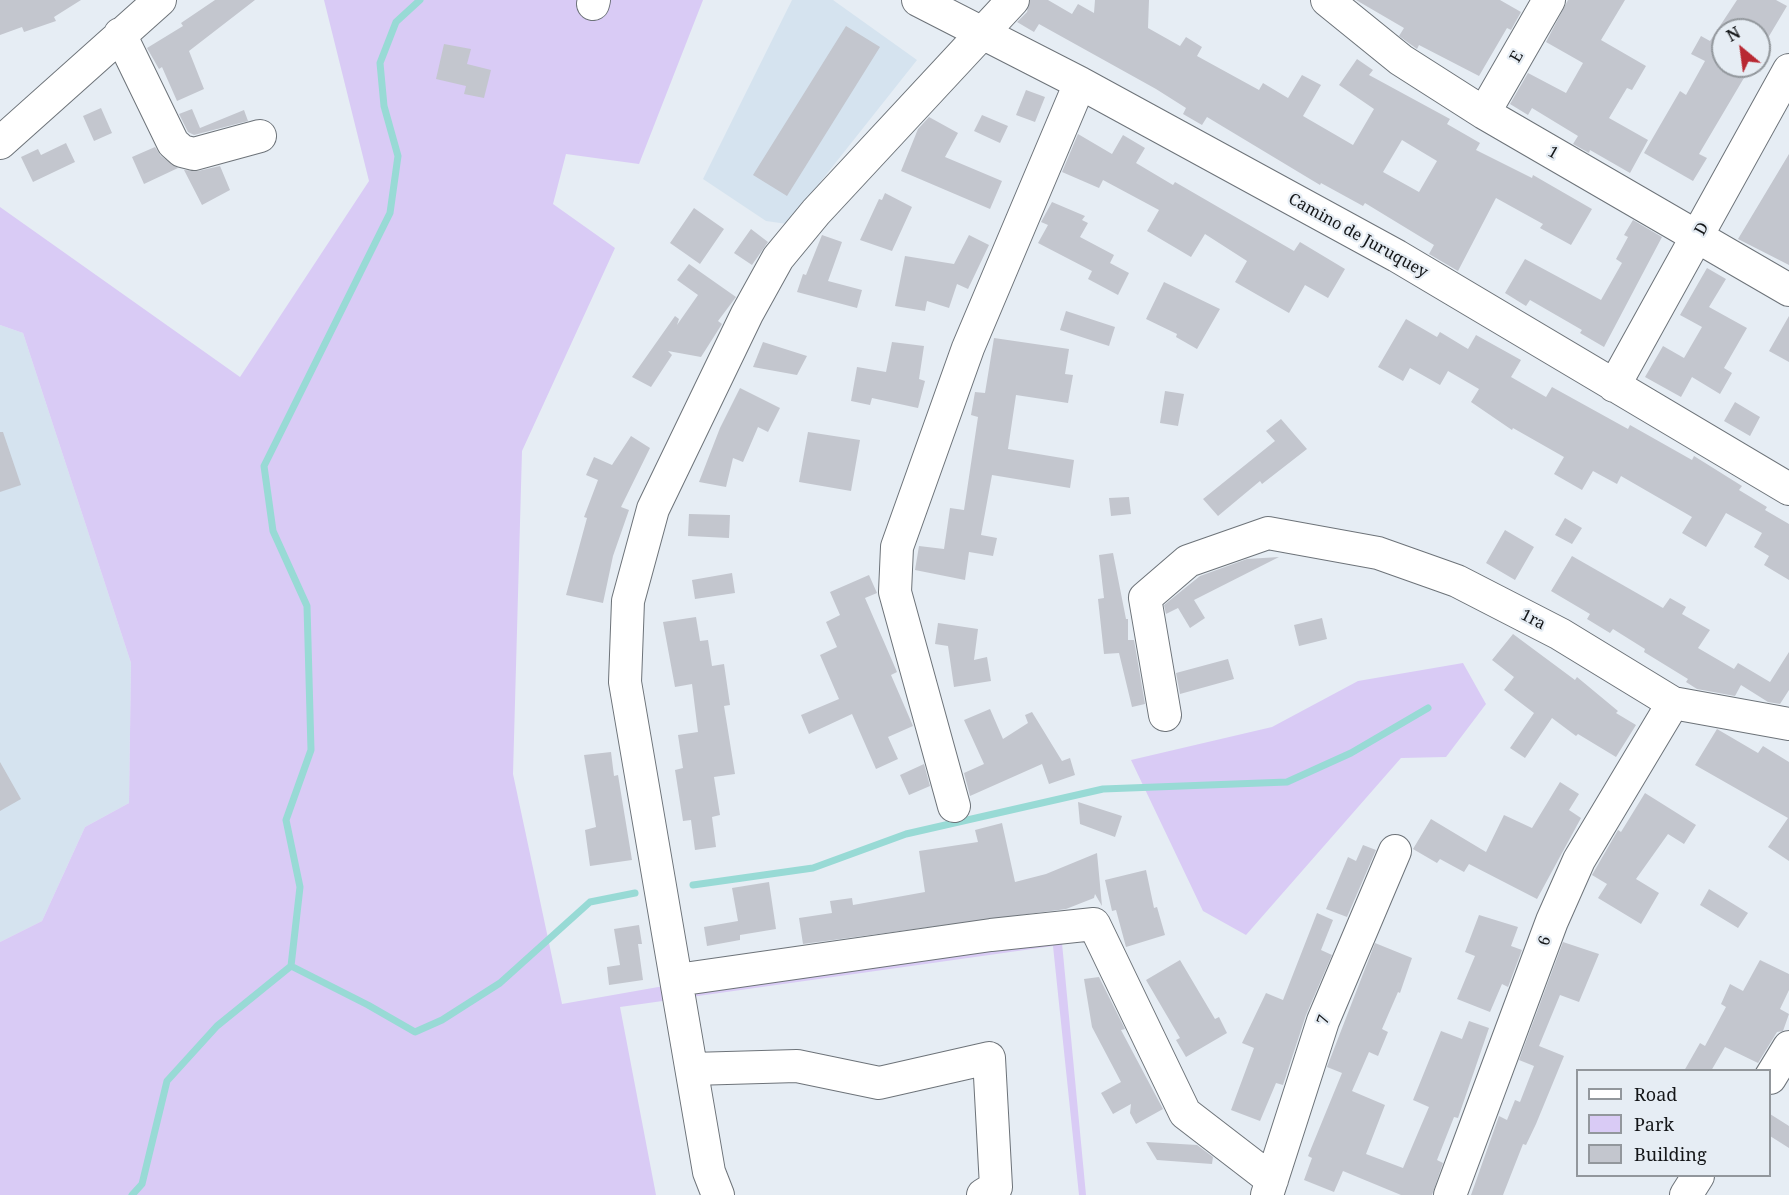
<!DOCTYPE html>
<style>
body{margin:0}
#map{position:relative;width:1789px;height:1195px;overflow:hidden;background:#e6edf4;font-family:"Noto Serif",serif}
canvas{display:block}
.legend{position:absolute;left:1576px;top:1069px;width:195px;height:108px;box-sizing:border-box;background:#e6edf4;border:2px solid #92979c;margin:0;padding:8px 10px;list-style:none;font-size:18px;color:#141618}
.legend li{display:flex;align-items:center;gap:12px;height:30px}
.legend b{width:30px;border:2px solid #92979c}
.north{position:absolute;left:1711px;top:18px;width:60px;height:60px;box-sizing:border-box;background:#e6edf4;border:2px solid #92979c;border-radius:50%;rotate:331deg;font-size:16px;font-weight:700;line-height:24px;text-align:center;color:#141618}
.north::after{content:'';display:block;margin:auto;width:21px;height:27px;background:#b82832;clip-path:polygon(50% 0,100% 100%,50% 72%,0 100%)}
</style>
<div id="map">
<canvas width="1789" height="1195"></canvas>
<ul class="legend">
<li><b style="height:8px;background:#fff"></b>Road</li>
<li><b style="height:16px;background:#d9cbf5"></b>Park</li>
<li><b style="height:16px;background:#c3c6ce"></b>Building</li>
</ul>
<div class="north">N</div>
</div>
<script>
const ctx = document.querySelector('canvas').getContext('2d');
ctx.lineJoin = 'round';
function paint(path, color) { ctx.fillStyle = color; ctx.fill(path, 'evenodd'); }
const toPath = rows => new Path2D(rows.map(r => 'M' + r).join(''));
function stroke(path, color, width, dash) { ctx.strokeStyle = color; ctx.lineWidth = width; ctx.lineCap = dash ? 'butt' : 'round'; ctx.setLineDash(dash || []); ctx.stroke(path); }
function drawText(font, color, halo, rows, align = 'center') {
  ctx.font = font + ' "Noto Serif",serif'; ctx.lineWidth = 4.5; ctx.setLineDash([]); ctx.textBaseline = 'middle'; ctx.strokeStyle = halo; ctx.fillStyle = color; for (const [text, x, y, turn = 0] of rows) {
    ctx.save(); ctx.translate(x, y); ctx.rotate((+turn || 0) * Math.PI / 180); ctx.textAlign = isNaN(turn) ? turn : align; if (halo) ctx.strokeText(text, 0, 0); ctx.fillText(text, 0, 0); ctx.restore();
  }
}
paint(toPath([
 [792,0,833,0,917,60,787,224,766,221,703,179],
 [0,325,23,333,131,663,129,803,85,827,42,921,0,942]
]), '#d5e3ef');
paint(toPath([
 [324,0,703,0,639,164,566,154,553,204,615,248,522,451,513,774,562,1004,715,977,1051,936,1062,943,1086,1195,1079,1195,1053,946,620,1007,656,1195,0,1195,0,942,42,921,85,827,129,803,131,663,23,333,0,325,0,207,240,377,369,181],
 [1463,663,1486,704,1446,757,1401,758,1246,935,1203,911,1131,760,1272,727,1358,681]
]), '#d9cbf5');
stroke(toPath([
 [693,885,813,868,906,834,1103,789,1287,782,1351,753,1428,708],
 [291,966,368,1005,415,1032,442,1020,500,983,590,902,635,893],
 [132,1195,142,1184,167,1081,217,1026,291,966,300,887,286,820,311,750,307,606,273,531,264,466,390,213,398,156,384,106,380,63,396,22,420,0]
]), '#98dad5', 7);
paint(toPath([
 [0,0,81,0,54,17,56,21,24,32,22,27,0,35],
 [215,0,255,0,189,51,204,89,177,101,162,67,159,69,147,48,183,26,181,23],
 [1030,0,1048,0,1072,14,1078,4,1094,13,1095,0,1149,0,1148,28,1180,46,1186,37,1202,47,1197,56,1259,90,1263,83,1288,98,1302,75,1321,85,1303,116,1353,145,1374,109,1339,85,1357,59,1373,70,1369,75,1450,119,1447,124,1480,143,1476,150,1532,178,1533,175,1592,209,1571,245,1540,228,1543,224,1496,198,1458,271,1429,254,1434,245,1365,203,1363,206,1321,183,1320,185,1207,117,1202,125,1183,114,1186,108,1156,89,1039,24,1034,32,1017,22,1027,12],
 [1402,140,1437,161,1419,192,1383,172],
 [1356,0,1500,0,1521,12,1511,30,1507,28,1479,76,1419,45,1417,49,1399,36,1404,28],
 [1568,0,1625,0,1601,40,1646,66,1632,90,1627,88,1609,118,1648,140,1630,173,1590,150,1589,153,1573,144,1578,136,1532,108,1528,115,1510,104,1528,73,1566,93,1583,63,1546,42],
 [1737,0,1776,0,1787,6,1759,53,1759,30,1723,30,1723,66,1751,66,1699,154,1707,158,1693,181,1644,153,1680,91,1686,95,1705,61,1691,54,1701,36,1710,41],
 [846,26,880,47,787,196,753,175],
 [444,44,471,49,467,64,491,70,484,98,464,94,466,86,436,79],
 [1026,90,1045,97,1035,122,1016,115],
 [101,108,112,133,94,141,83,116],
 [192,109,200,128,244,110,248,121,194,135,188,132,179,114],
 [982,115,1008,126,1000,143,974,131],
 [929,117,958,133,945,157,1002,181,990,209,901,171,918,129],
 [1078,134,1112,154,1123,135,1145,148,1136,163,1173,185,1175,182,1294,251,1300,242,1345,269,1328,298,1305,285,1289,313,1235,282,1247,261,1205,234,1191,257,1147,231,1159,210,1103,180,1099,188,1062,172],
 [66,143,75,162,33,182,21,157,38,149,41,155],
 [155,147,161,156,178,168,144,184,132,157],
 [1789,154,1789,265,1738,239],
 [220,166,230,190,202,205,184,170,198,171],
 [885,193,912,207,892,251,860,240,879,199,882,200],
 [1052,202,1085,216,1082,220,1088,223,1080,237,1114,255,1110,263,1129,273,1118,295,1088,279,1092,271,1038,243,1048,225,1041,222],
 [694,208,724,229,700,264,670,243],
 [1633,220,1662,237,1604,347,1580,333,1582,330,1530,300,1526,306,1505,293,1525,259,1601,300,1622,263,1616,259,1628,237,1624,235],
 [751,229,768,242,752,265,734,253],
 [822,235,842,242,828,281,862,290,857,308,797,292,803,274,806,275],
 [969,235,989,245,968,289,957,284,949,308,927,301,925,311,895,306,905,256,954,264],
 [689,264,736,297,718,321,722,324,701,357,668,351,672,355,651,387,632,377,675,316,679,319,677,325,698,295,677,280],
 [1707,268,1726,279,1709,307,1747,328,1724,368,1732,373,1720,394,1692,377,1681,397,1645,377,1663,346,1684,358,1702,327,1680,315],
 [1164,282,1220,309,1197,349,1176,337,1177,334,1146,319],
 [1066,311,1115,327,1109,346,1060,330],
 [1789,316,1789,362,1769,351],
 [1406,319,1437,337,1440,332,1468,349,1476,335,1521,360,1511,377,1546,397,1552,387,1628,429,1630,425,1692,460,1694,456,1742,486,1739,490,1767,507,1765,510,1789,524,1789,580,1764,565,1769,556,1754,547,1762,533,1726,513,1706,547,1682,533,1692,517,1621,476,1617,484,1593,471,1582,490,1554,474,1564,457,1513,428,1512,430,1471,402,1479,389,1448,371,1440,385,1410,368,1403,381,1378,367],
 [994,338,1069,349,1065,374,1073,375,1068,403,1016,395,1008,449,1074,460,1070,488,992,475,981,535,997,538,993,556,969,552,965,580,915,570,919,546,944,549,950,508,964,510,978,417,971,415,975,392,985,393],
 [763,342,807,356,797,375,753,367],
 [892,342,924,346,919,379,925,381,918,408,872,398,870,405,851,401,857,367,886,372],
 [740,388,780,408,768,432,758,427,743,462,733,458,726,487,699,482,720,428],
 [1165,391,1184,394,1178,426,1160,423],
 [1735,402,1760,417,1750,436,1724,421],
 [1281,419,1307,449,1262,484,1260,481,1218,516,1203,499,1275,441,1266,431],
 [0,432,3,432,21,485,0,492],
 [808,432,860,440,851,491,799,482],
 [631,436,650,448,621,507,629,510,613,556,603,603,566,595,587,518,584,517,598,480,586,475,594,457,612,465],
 [1129,497,1131,514,1111,516,1109,498],
 [689,514,730,515,729,538,688,536],
 [1565,518,1582,528,1572,544,1555,535],
 [1505,530,1534,547,1515,580,1486,563],
 [1113,553,1126,619,1128,619,1128,640,1134,640,1145,704,1132,707,1119,653,1104,654,1098,599,1104,598,1099,555],
 [1572,556,1663,608,1670,598,1686,607,1682,614,1710,630,1698,648,1734,669,1738,663,1770,682,1789,652,1789,690,1780,704,1768,702,1741,685,1735,696,1697,689,1686,682,1688,679,1644,652,1645,649,1613,629,1610,633,1587,619,1590,614,1551,591],
 [1279,557,1194,600,1205,618,1190,628,1178,608,1166,614,1164,605,1200,576,1247,559],
 [732,573,735,593,695,599,692,580],
 [869,575,877,593,865,598,897,672,891,675,913,726,888,737,898,759,876,769,852,714,809,734,801,715,839,699,820,655,837,647,826,622,840,615,830,592],
 [696,617,700,641,708,640,712,666,724,664,730,705,724,706,735,774,714,777,720,815,712,817,716,847,695,850,691,820,683,821,675,770,683,768,678,735,698,732,692,684,675,687,663,622],
 [1322,618,1327,639,1299,646,1294,625],
 [938,623,978,629,974,660,987,657,991,681,954,687,948,646,935,644],
 [1513,634,1575,680,1577,677,1618,711,1616,713,1636,725,1616,757,1578,734,1576,736,1552,718,1525,758,1510,748,1534,713,1504,690,1514,677,1492,660],
 [1228,659,1234,679,1180,694,1176,673],
 [990,709,1003,739,1028,723,1025,715,1032,712,1062,761,1070,758,1075,775,1049,784,1042,764,970,796,964,773,984,764,964,720],
 [1717,729,1758,753,1763,746,1789,762,1789,861,1768,847,1788,818,1695,765],
 [611,752,614,776,618,775,632,860,590,866,585,830,596,827,584,755],
 [0,762,21,799,0,811],
 [924,764,930,786,909,795,900,775],
 [1560,782,1579,794,1569,810,1581,818,1537,899,1469,864,1464,872,1440,859,1437,863,1413,849,1431,819,1486,852,1504,815,1532,828],
 [1645,793,1696,825,1684,844,1668,834,1636,879,1659,893,1641,924,1598,898,1607,884,1592,875,1618,830,1621,832],
 [1078,802,1122,816,1115,837,1080,824],
 [1002,823,1015,882,1046,874,1097,853,1102,906,1095,894,1094,898,1066,909,803,944,799,918,832,913,830,901,852,898,853,905,925,892,919,851,978,842,975,830],
 [1363,845,1376,850,1347,917,1326,909,1348,857,1356,861],
 [1146,870,1154,908,1157,907,1165,935,1126,947,1116,910,1112,911,1105,880],
 [769,882,776,929,740,935,740,940,707,946,704,927,738,921,732,888],
 [1709,889,1748,913,1738,928,1700,905],
 [1317,913,1333,920,1321,950,1332,955,1306,1015,1283,1085,1276,1083,1260,1121,1231,1110,1254,1048,1242,1043,1266,993,1283,1000],
 [1479,915,1518,927,1511,946,1522,950,1508,987,1502,984,1490,1012,1457,999,1475,956,1465,952],
 [639,925,642,944,638,944,643,980,609,985,607,967,620,965,614,929],
 [1563,942,1599,954,1579,1002,1560,995,1539,1046,1564,1056,1536,1124,1526,1145,1523,1144,1503,1195,1471,1195,1499,1116,1507,1120,1515,1100,1520,1102,1534,1066,1519,1060],
 [1375,943,1412,958,1400,993,1398,992,1382,1029,1388,1032,1378,1056,1369,1052,1352,1091,1385,1105,1366,1154,1403,1168,1429,1107,1413,1100,1441,1031,1462,1039,1469,1021,1489,1028,1458,1118,1454,1117,1437,1160,1443,1163,1432,1195,1401,1195,1343,1171,1334,1192,1304,1180,1312,1158,1308,1156,1342,1073,1327,1067],
 [1180,960,1215,1019,1219,1017,1227,1033,1186,1057,1176,1040,1180,1038,1146,980],
 [1760,960,1789,974,1789,990,1780,1009,1789,1014,1783,1031,1777,1032,1758,1063,1725,1047,1711,1071,1684,1071,1700,1043,1705,1046,1726,1007,1721,1004,1730,984,1743,991],
 [1099,977,1125,1029,1121,1030,1163,1109,1136,1124,1130,1113,1131,1104,1113,1114,1101,1093,1121,1082,1092,1027,1084,979],
 [1770,1114,1789,1126,1789,1148,1770,1136],
 [1146,1142,1197,1145,1213,1157,1212,1164,1157,1160]
]), '#c3c6ce');
const minor = toPath([
 [918,0,1080,83,1397,256,1789,489],
 [1327,0,1401,60,1484,113,1789,290],
 [593,4,594,0],
 [120,34,173,143,182,151,194,154,260,136],
 [1484,113,1549,0],
 [0,143,160,0],
 [1614,386,1789,70],
 [1165,715,1145,598,1188,561,1268,533,1378,553,1457,581,1560,634,1673,703,1789,724],
 [954,806,895,592,897,547,968,348,1080,83],
 [677,980,991,935,1094,924,1185,1113,1272,1180],
 [692,1069,797,1066,879,1083,989,1058,996,1187,983,1195],
 [1770,1078,1789,1047],
 [718,1195,709,1172,625,682,628,601,653,509,747,314,778,258,816,212,1013,0],
 [1267,1195,1323,1021,1395,851],
 [1450,1195,1552,921,1579,860,1673,703],
 [1686,1195,1698,1176]
]);
stroke(minor, '#6d7379', 34);
stroke(minor, '#fff', 32);
drawText('16px', '#141618', '#e6edf4', [
 ["E",1517,57,-60],
 ["1",1553,153,30],
 ["D",1702,229,-61],
 ["Camino de Juruquey",1358,236,29],
 ["1ra",1533,620,27],
 ["6",1545,941,-70],
 ["7",1324,1020,-70]
]);
</script>
